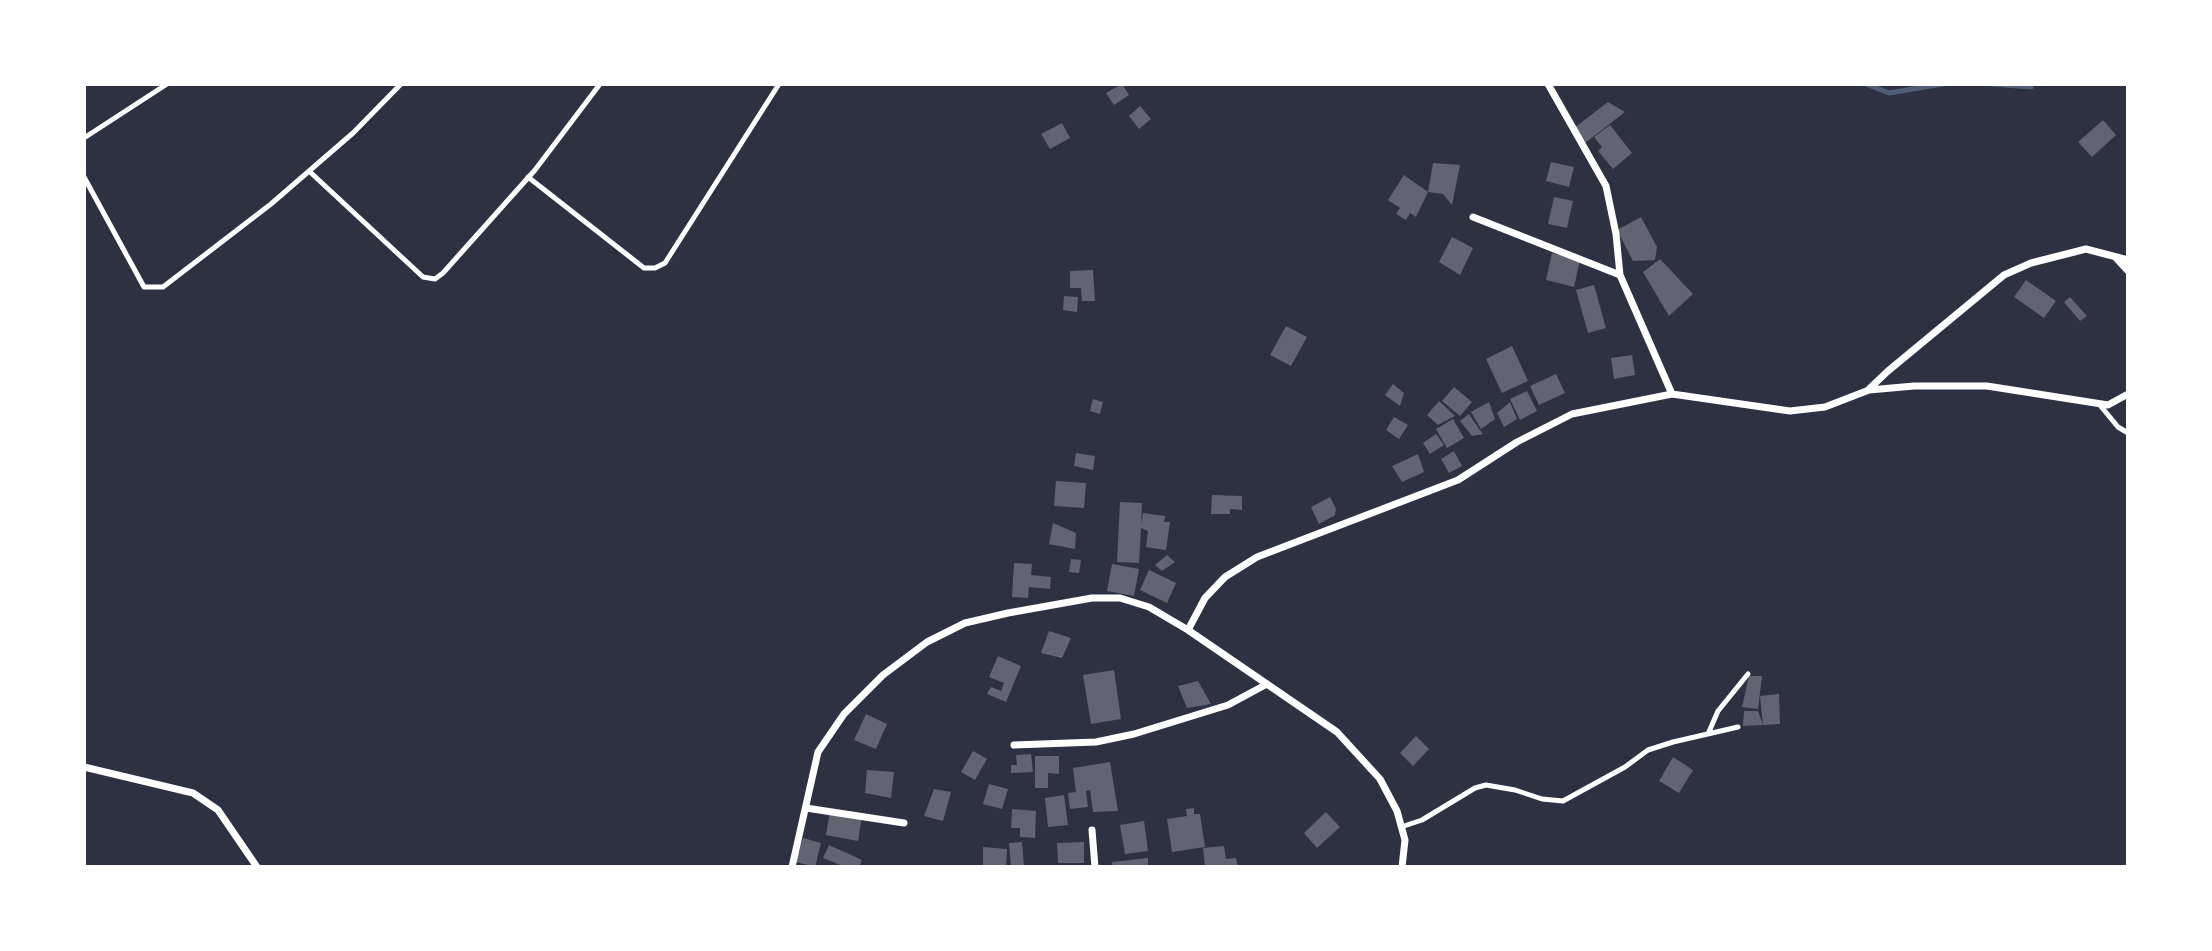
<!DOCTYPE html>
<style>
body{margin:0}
#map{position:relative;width:2212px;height:951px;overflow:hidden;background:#2d3142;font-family:"Golos Text",sans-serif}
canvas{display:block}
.frame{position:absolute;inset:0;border:86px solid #fff;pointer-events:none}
</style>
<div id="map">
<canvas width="2212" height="951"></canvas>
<div class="frame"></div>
</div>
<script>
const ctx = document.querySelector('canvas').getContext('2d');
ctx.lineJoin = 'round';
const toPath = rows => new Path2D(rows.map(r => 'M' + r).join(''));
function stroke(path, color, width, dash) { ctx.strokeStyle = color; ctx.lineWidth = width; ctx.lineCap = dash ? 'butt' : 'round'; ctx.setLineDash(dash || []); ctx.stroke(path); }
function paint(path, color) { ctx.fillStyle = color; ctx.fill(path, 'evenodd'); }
stroke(toPath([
 [1866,84,1889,93,1943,84],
 [1992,84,2031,87]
]), '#4f5d75', 5);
paint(toPath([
 [1122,84,1129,95,1114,105,1106,93],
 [1608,102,1625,112,1585,143,1574,128],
 [1140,106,1151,119,1139,129,1129,116],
 [2103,120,2116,135,2092,157,2078,142],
 [1062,123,1070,138,1050,149,1041,134],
 [1610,125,1632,153,1613,169,1598,151,1602,147,1594,137],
 [1551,162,1574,167,1569,187,1546,181],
 [1433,163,1460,165,1452,205,1443,194,1428,192],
 [1404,175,1428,192,1416,217,1410,213,1406,220,1396,214,1400,208,1388,200],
 [1554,197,1573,201,1567,228,1548,224],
 [1641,217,1657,247,1655,260,1633,261,1617,230],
 [1452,237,1473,248,1460,275,1439,262],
 [1552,253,1580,260,1574,287,1546,280],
 [1660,259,1693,294,1669,316,1643,272],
 [1093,270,1095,301,1082,301,1081,288,1070,288,1070,271],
 [2026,280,2056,301,2044,318,2014,297],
 [1594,285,1606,328,1588,333,1576,290],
 [1064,296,1078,297,1077,312,1063,310],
 [2070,297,2087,316,2080,321,2064,302],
 [1286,326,1307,337,1291,366,1270,355],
 [1512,346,1528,381,1502,393,1486,359],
 [1632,355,1635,375,1614,379,1611,358],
 [1556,374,1565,393,1539,405,1530,386],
 [1393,384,1404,393,1400,406,1385,395],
 [1454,387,1472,402,1460,416,1442,401],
 [1527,391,1537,411,1520,420,1510,399],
 [1093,399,1103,402,1100,414,1090,411],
 [1439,401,1455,416,1438,425,1427,415],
 [1489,402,1495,419,1481,429,1471,412],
 [1510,402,1517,419,1504,427,1497,413],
 [1469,414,1479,429,1483,434,1472,436,1460,421],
 [1394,417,1408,425,1399,439,1386,430],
 [1453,419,1464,438,1447,448,1436,429],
 [1436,434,1444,445,1430,454,1423,443],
 [1454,451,1462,466,1449,473,1441,459],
 [1076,453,1095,456,1093,470,1074,466],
 [1418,454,1424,472,1402,482,1392,466],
 [1056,481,1086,483,1084,508,1054,506],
 [1212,495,1242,496,1242,510,1230,509,1230,514,1211,514],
 [1330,497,1336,509,1335,515,1319,524,1311,507],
 [1120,502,1142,503,1141,524,1143,513,1165,516,1164,522,1170,522,1166,550,1146,547,1148,531,1141,528,1139,563,1117,562],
 [1053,523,1076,533,1075,549,1049,544],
 [1167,555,1175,562,1162,571,1155,565],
 [1071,559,1081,560,1079,573,1069,572],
 [1014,563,1032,564,1031,575,1051,577,1050,589,1029,587,1028,598,1012,597],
 [1112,564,1139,569,1134,596,1107,591],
 [1149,570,1176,583,1167,603,1140,590],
 [1049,631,1071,638,1062,658,1041,653],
 [998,656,1021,666,1006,702,987,694,991,687,1001,691,1004,683,989,677],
 [1114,670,1121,719,1091,724,1083,675],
 [1749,676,1762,676,1758,709,1742,707],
 [1198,681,1211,704,1187,708,1178,686],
 [1779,694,1780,724,1763,725,1743,726,1744,711,1758,711,1763,725,1760,696],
 [866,714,887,724,876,749,854,740],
 [1416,736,1429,749,1413,766,1400,753],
 [973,751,987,759,975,780,961,772],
 [1031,754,1033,772,1011,773,1011,765,1017,765,1016,755],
 [1035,756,1059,756,1059,774,1048,773,1048,788,1035,788],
 [1673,757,1693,770,1679,793,1659,781],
 [1110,762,1118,811,1093,812,1090,790,1086,791,1088,807,1070,809,1068,793,1076,792,1073,768],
 [867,770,894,772,891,798,865,793],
 [989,784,1008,789,1002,809,983,804],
 [934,789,951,792,943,821,924,816],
 [1064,795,1068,825,1048,827,1045,798],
 [1194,808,1194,814,1200,814,1205,847,1172,852,1167,819,1187,816,1186,809],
 [1012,809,1036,811,1035,838,1020,837,1020,828,1011,828],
 [830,811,862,816,858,841,826,835],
 [1326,812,1340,827,1317,848,1304,833],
 [1144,821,1148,851,1125,854,1120,825],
 [803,838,821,843,815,867,796,862],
 [1022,842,1024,867,1011,867,1009,843],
 [1084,842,1084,863,1058,863,1057,843],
 [829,845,862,860,859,867,845,867,823,858],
 [1224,846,1226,859,1236,858,1238,867,1205,867,1203,848],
 [983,847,1007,849,1006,867,983,867],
 [1148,858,1148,867,1113,867,1112,862]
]), '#626471');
stroke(toPath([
 [84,138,167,84],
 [309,171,423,277,435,279,443,273,535,170,600,84],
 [84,177,144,287,163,287,271,204,353,133,401,84],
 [528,177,644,268,655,268,665,263,779,84],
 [2099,404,2118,427,2128,433],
 [1708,734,1718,711,1748,674],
 [1401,827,1422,820,1475,788,1486,785,1515,790,1542,799,1563,801,1625,767,1648,750,1673,742,1738,727]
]), '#fff', 5);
stroke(toPath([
 [1548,84,1606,186,1616,234,1620,275],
 [1473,217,1620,275,1672,394],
 [2116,258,2128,271],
 [1869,389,1888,371,2004,275,2031,263,2086,249,2128,260],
 [1188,630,1205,598,1225,577,1257,557,1458,480,1517,442,1572,414,1672,394,1790,411,1825,407,1869,390,1914,386,1987,386,2108,405,2128,394],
 [1014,745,1096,742,1134,734,1228,705,1267,684],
 [84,767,193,793,218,810,257,867],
 [806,808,904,823],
 [1092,830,1095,867],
 [792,867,818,752,844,714,883,675,927,642,965,623,1008,613,1092,598,1120,598,1149,607,1188,630,1337,732,1380,779,1397,811,1405,840,1402,867]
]), '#fff', 7);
</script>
